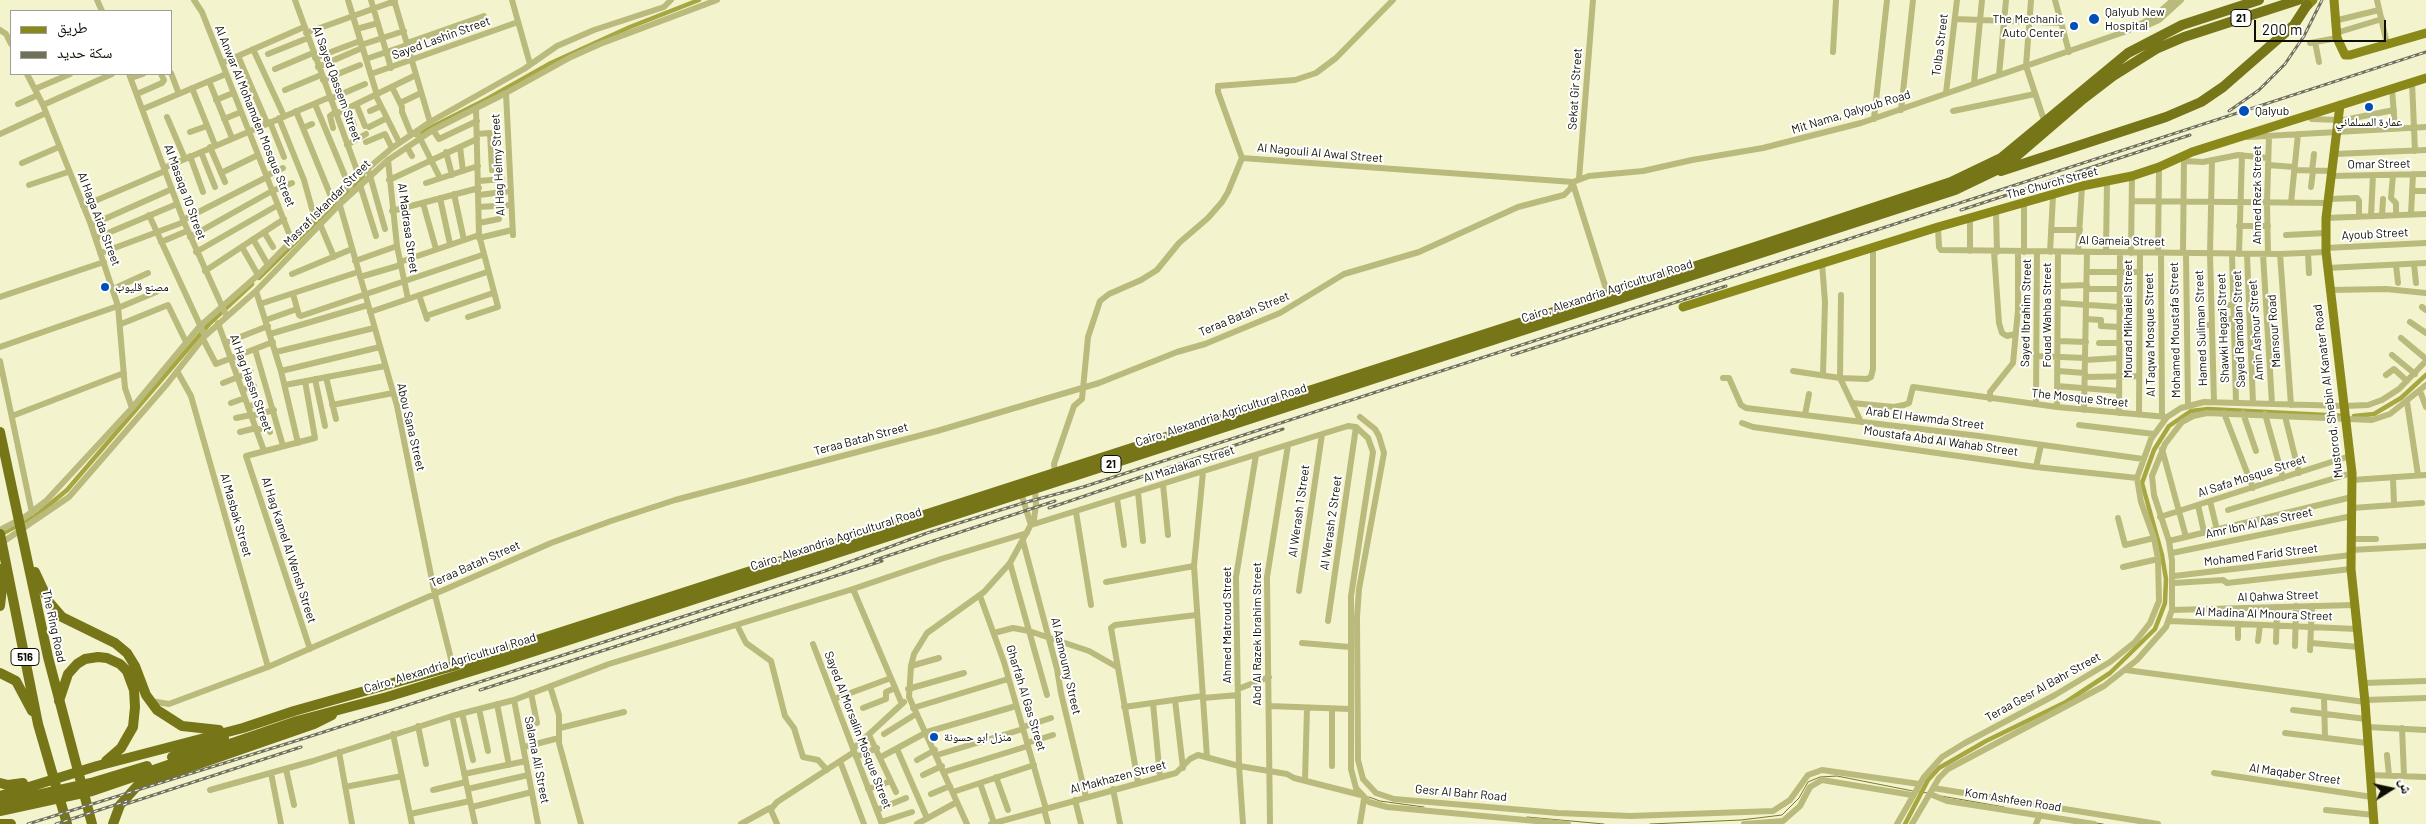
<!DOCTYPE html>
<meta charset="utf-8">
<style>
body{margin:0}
#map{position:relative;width:2426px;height:824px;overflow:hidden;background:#f3f4ce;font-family:Barlow,"Noto Naskh Arabic",sans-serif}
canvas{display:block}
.legend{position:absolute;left:10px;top:10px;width:162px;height:65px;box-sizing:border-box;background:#fff;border:1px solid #9f9f9a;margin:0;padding:6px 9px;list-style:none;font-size:15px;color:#0e0e03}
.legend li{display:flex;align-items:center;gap:10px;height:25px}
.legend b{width:25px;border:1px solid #9f9f9a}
.north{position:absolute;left:2366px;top:764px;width:50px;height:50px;-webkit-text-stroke:4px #fff;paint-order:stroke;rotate:80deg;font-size:14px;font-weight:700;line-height:20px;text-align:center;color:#0e0e03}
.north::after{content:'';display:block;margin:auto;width:18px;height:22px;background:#0e0e03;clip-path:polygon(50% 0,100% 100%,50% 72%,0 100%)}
.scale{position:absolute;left:2254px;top:20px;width:132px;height:22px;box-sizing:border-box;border:2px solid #0e0e03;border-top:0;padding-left:6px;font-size:15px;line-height:18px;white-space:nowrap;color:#0e0e03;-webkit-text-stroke:4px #fff;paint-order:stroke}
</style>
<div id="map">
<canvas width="2426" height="824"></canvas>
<ul class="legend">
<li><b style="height:6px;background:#898819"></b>طريق</li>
<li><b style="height:6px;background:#71715b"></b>سكة حديد</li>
</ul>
<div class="north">ش</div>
<div class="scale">200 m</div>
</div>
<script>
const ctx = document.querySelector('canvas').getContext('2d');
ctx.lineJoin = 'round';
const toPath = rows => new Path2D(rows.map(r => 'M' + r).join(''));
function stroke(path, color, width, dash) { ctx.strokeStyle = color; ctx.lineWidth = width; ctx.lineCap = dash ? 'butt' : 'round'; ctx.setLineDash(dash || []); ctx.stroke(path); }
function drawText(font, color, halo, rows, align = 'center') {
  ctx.font = font + ' Barlow,"Noto Naskh Arabic",sans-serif'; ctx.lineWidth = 4; ctx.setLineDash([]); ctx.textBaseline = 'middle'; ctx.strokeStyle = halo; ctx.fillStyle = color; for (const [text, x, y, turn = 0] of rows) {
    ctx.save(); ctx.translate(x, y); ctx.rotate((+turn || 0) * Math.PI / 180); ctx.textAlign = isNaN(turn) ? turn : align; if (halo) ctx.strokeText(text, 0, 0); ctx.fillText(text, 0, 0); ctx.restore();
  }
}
stroke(toPath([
 [1919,792,1928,793],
 [1941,796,2004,807],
 [1369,797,1380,801,1424,807],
 [1527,817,1604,824],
 [2096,823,2103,824],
 [1650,824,1741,820,1782,815,1799,798,1808,782,1820,777,1837,776,1913,791]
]), '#79792e', 1);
stroke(toPath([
 [416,135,487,99,551,63,630,27,699,0],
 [259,278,363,176],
 [2354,416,2374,414,2401,398,2426,375],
 [0,535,38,514,67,490,210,323,252,284],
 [1905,824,1928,780,1939,768,1986,741,2066,702,2110,673,2155,629,2165,603,2166,579,2162,555,2142,483,2154,450,2169,426,2191,411,2208,409,2346,416]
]), '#a7a741', 4.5);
stroke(toPath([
 [97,0,102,11],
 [194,0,202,12,292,241],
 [295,0,359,176],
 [348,0,377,95],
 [371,0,391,68],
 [394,0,430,122],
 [512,0,530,64],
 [2031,0,2026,66,2045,123],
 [2055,0,2069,52],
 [2377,0,2387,44],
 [1955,19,2061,23],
 [2334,21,2379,10],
 [2141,28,2159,20,2181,0],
 [357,29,378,23],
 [0,30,6,34,11,44],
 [306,33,395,1],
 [2336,33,2382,19],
 [2315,42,2319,62],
 [407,43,484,16],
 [2310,43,2337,38],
 [361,45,404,31],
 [253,49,284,116],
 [1833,52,1836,0],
 [268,54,308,38],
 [238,56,267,123],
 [315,58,360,41],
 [366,59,407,45],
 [222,63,304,27],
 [318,67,362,48],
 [275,69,313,53],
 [171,73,179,94],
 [27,74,43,105,91,225,118,306,125,388,132,408],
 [129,74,184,222,226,315],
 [371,74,518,22],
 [1999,75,2006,0],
 [131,78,143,74],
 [323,80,360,65],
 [209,81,232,138],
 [2412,82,2415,151],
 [1974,83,1982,0],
 [392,87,402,107,402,112,411,134],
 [192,88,215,145],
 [35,89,70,74],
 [2392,89,2395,128],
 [285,90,321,75],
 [506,93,513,235],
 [1946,93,1957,0],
 [137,94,162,83,164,80,161,74],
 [376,96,399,142],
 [330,99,365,84],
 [216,100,233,93],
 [400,103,421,93],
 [18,104,38,95],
 [315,104,350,188],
 [356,104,365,126],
 [43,105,112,74],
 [348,108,354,126],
 [143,109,226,74],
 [1901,110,1913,0],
 [296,111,332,199],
 [370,111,381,106],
 [1953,111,2035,94],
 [336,114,416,75],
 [2308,116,2312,119,2339,120],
 [167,117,185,159],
 [279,118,304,180,314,216],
 [224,119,241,112],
 [1874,119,1887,0],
 [2339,121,2394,110],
 [270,122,284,157],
 [369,127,387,118],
 [303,128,312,124],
 [333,128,330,116,335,112],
 [433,130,439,139,477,121],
 [190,132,207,126],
 [0,134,46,113],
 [418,134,440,178],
 [477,134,490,133,492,170],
 [2248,137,2426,127],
 [366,142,385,134,392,148],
 [347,145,366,134],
 [210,147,225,182],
 [407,147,412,156],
 [460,147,463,171],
 [201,152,215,187],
 [446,152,452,175],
 [2335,154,2426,150],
 [190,156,203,192],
 [1242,158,1573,182],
 [1242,158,1218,92,1218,86,1295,80,1316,73,1336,58,1393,0],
 [388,160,397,246,408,299],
 [2212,160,2210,254,2214,402],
 [2184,161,2203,162,2238,155,2268,158],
 [22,163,59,147],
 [175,163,182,182],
 [2268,165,2294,167],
 [164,168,330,97],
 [2294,170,2333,171],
 [2312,171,2314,154],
 [369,172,385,229],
 [221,173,258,155],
 [2393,175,2391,198,2396,203,2396,215],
 [266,176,283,168],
 [2332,176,2426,174],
 [1579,179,1593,0],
 [389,180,477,139],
 [479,181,502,179],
 [1573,182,1589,176,1643,171,1692,160,1763,148,1861,123,2127,31,2154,17,2173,0],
 [426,183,478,166],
 [1573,184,1608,295],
 [29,185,68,172],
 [360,185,376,236],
 [2311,187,2313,171],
 [2412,191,2426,191],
 [454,194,464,240],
 [479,195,511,191],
 [440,198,450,244],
 [2329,199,2357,198,2359,201,2359,216],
 [2132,201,2329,203],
 [339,202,397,406,435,595,453,667],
 [423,203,436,249],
 [2024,203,2024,252],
 [2291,203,2298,134],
 [83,206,165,171],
 [479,207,511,205],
 [392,211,479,188],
 [1996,211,1997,252],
 [2411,214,2413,174],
 [149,215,205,336],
 [2371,216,2373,175],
 [2382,216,2383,199],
 [1970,218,1970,251],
 [2326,218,2426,214],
 [183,220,267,177],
 [479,223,499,219],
 [320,224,334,257],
 [91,225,172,189],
 [2239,226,2268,226],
 [1938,227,1939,247,1941,250,2280,254,2326,252],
 [2051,230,2080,230],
 [264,232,273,247],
 [2286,235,2326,233],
 [190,237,272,191,292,183],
 [96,238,177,204],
 [479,238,512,230],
 [253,239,268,265],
 [161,242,187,231],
 [242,247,258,275],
 [2326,248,2426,243],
 [196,252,278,205],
 [1994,252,1999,323,2002,333,2007,336,2015,334],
 [2050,252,2053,196],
 [2078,252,2082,186],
 [2106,252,2107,181],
 [101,253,184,222],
 [2131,253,2132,176],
 [2158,253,2159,167],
 [2161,253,2162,417],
 [2183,253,2184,156],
 [2186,253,2188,406],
 [2308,253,2309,273],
 [2232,254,2236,402],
 [2239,254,2242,155],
 [2247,254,2253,403],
 [2263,254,2272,404],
 [2268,254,2267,203,2269,136],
 [2280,254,2291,405],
 [355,261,397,246],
 [400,262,479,235],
 [1822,263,1825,302,1823,375],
 [2414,264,2416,283],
 [2396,265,2398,283],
 [2327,268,2426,263],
 [205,271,284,219],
 [2087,272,2140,272],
 [292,274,352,249],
 [360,277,401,265],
 [2058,286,2087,285],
 [113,289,148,273],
 [2087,289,2120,289],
 [2329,290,2386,289,2426,293],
 [256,291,281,371,298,443],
 [293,294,299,315,301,316,482,255],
 [419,295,427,319],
 [1841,295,1840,378,1861,422],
 [0,297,104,262],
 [2058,303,2119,307],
 [260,304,358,272],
 [2222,305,2234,305],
 [2422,307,2426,310],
 [118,308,156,292],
 [370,312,487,272],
 [426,316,493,293],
 [468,317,498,307,479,235,476,108],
 [2086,319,2101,320,2101,326,2119,327],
 [2223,319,2234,319],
 [266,320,297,309],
 [2410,322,2426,333],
 [218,323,264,451],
 [121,324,168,305,186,342],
 [2200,325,2212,325],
 [270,334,368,305],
 [2401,338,2426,359],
 [203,339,216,364,273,342],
 [2058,341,2086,342],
 [225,343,268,326],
 [2099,343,2119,343],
 [0,347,118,306],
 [255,349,283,446],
 [276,352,374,328],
 [2392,355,2415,374],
 [2036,356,2085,358],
 [2085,360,2119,358],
 [0,361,32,513],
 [177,371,191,396,268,667],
 [281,371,380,347],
 [1793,371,1840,378,1867,379,1871,377,1873,369,1873,247],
 [2058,371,2085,373],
 [2386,375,2394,369,2407,381],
 [326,377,336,419],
 [2085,377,2139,376],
 [1723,378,1729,378,1741,405,1746,408,1979,436,2143,459],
 [315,379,325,426],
 [305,381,315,438,246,456,310,649],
 [223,383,251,372],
 [285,385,385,366],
 [2057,386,2119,391],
 [242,390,254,386],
 [2420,391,2426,407],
 [1990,399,1990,392,2013,363,2018,310,2018,251],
 [2407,402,2418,475],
 [231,403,245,398],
 [1852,403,1894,407,1904,405,1909,403,1913,387,2057,407,2167,417],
 [2036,404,2037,252],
 [332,405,393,393],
 [248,407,261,402],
 [2057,407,2058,252],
 [2084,410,2087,252],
 [2119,413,2120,253],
 [2224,413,2253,488],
 [2243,413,2256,451],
 [2265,414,2283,478],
 [1805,415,1809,394],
 [2139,415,2140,253],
 [12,416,124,373],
 [251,416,274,410],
 [2285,416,2299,473],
 [1360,417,1375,429,1379,436,1384,453,1359,589,1357,617,1358,760,1363,779,1376,793,1394,799,1558,813,1630,816,1773,811,1790,800,1808,775,1822,770,1919,784],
 [236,418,251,415],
 [1742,423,1753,427,2036,467,2137,478],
 [2079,425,2154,434],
 [256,430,268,427,270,432],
 [240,432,256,428],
 [2162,449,2186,537],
 [2036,467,2041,445],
 [1203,472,1194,566,1207,757],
 [1055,473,1054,464,1074,406,1082,399,1088,337,1100,301,1109,294,1141,280,1157,270,1179,243,1208,218,1222,202,1228,192,1242,158],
 [2393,477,2394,505],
 [2352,480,2426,475],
 [1163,484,1168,535],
 [1138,492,1143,541],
 [1021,493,1031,525],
 [1117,499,1124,545],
 [2210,501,2217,530],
 [2198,505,2204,532],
 [2352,508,2422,503],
 [2228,510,2352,473],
 [1076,512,1091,605],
 [2160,517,2350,456],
 [2118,518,2125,545,2154,538],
 [1031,525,1322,434,1348,426,1356,427,1368,438,1373,452,1351,596,1351,769,1356,788,1369,802,1387,807,1568,824],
 [0,530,25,517,46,501,132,408,200,326,258,275,332,199,392,148,430,122,524,69,557,46,594,30,664,7,671,0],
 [2351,539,2376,539],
 [1023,541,1057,669,1061,693,1086,797],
 [2169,541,2352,497],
 [0,544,69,497,167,384,205,336,256,291,340,204,388,160,433,130,506,93,571,57,600,44,717,0],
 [2351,550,2426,546],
 [2172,553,2352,516],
 [1010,563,1047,695],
 [2123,567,2158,559],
 [2174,576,2351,555],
 [1106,582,1194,566],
 [2174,583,2223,580,2227,583,2351,569],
 [853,589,902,704],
 [1299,591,1322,434],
 [980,596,1004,662,1046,809],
 [2172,610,2354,605],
 [1328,621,1356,427],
 [2170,621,2357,629],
 [737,625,746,643,771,661,785,716,794,728,803,757,818,760,827,770],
 [994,633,1013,628,1029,631,1089,651,1117,667],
 [2238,638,2238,624],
 [2258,641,2260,625],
 [2276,642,2277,607],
 [1302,643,1350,647],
 [2311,643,2359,647],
 [813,644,882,824],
 [2295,646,2296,606],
 [2310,650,2312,606],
 [911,666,939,658],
 [2126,670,2365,702],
 [2363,683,2426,681],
 [550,686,559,715,559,743,581,824],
 [908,689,964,673],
 [1238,689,1269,677],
 [531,693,537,723],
 [2324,697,2325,737],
 [1203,698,1238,695],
 [834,699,891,678],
 [514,700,538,824],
 [1175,700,1183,768],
 [2365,700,2426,698],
 [151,701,169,704,268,667,551,543,611,521,675,500,937,431,1099,383,1177,352,1205,344,1280,313,1344,274,1419,252,1518,207,1564,195,1570,189,1573,182],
 [1153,703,1160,777],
 [497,704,509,765],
 [1269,706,1350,709],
 [1124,707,1202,696],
 [863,708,886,699,886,692,895,688],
 [913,708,1008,679],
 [479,709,488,751],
 [2293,710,2366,719],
 [462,713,473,760],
 [452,716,475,824],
 [418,726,426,764],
 [1023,727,1051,718],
 [2367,727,2426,730],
 [560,728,624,712],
 [2402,728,2404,775],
 [2285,733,2367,743],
 [393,734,412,824],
 [884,734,916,714],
 [869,735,896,792],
 [1027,743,1053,735],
 [524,747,559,738],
 [853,749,904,702],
 [897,749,927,818],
 [339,752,352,824],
 [937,755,1023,729],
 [2387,755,2389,775],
 [856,757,877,748],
 [881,757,927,732,1016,706],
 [917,760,935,750],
 [840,761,864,824],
 [1332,766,1332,709],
 [286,769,294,805],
 [944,772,1028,746],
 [271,773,281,824],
 [2214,773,2372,797],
 [464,774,526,761],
 [923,775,942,766],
 [2369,775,2426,777],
 [996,777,1008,810],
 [1305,781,1307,708],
 [1138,782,1111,628,1115,625,1196,615],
 [980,783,994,823],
 [345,787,402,776],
 [1933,788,2158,824],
 [468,789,528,775],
 [868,789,891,781],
 [1113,789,1120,824],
 [210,790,313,761,452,716,514,700,609,664,853,589,941,559,1027,533],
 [433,790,466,782],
 [953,792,1034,765],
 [931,794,950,786],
 [1930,794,1947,801,2094,824],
 [1075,800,1081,824],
 [472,807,532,792],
 [772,808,777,802,854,752],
 [1044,809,1048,824],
 [877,810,906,798],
 [2326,810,2374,815],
 [410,814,470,801],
 [881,822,912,812],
 [741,824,770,808,777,824],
 [917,824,957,802],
 [967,824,909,697,911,666,914,654,927,633,984,592,1010,563,1034,519,1036,505,1035,489],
 [991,824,1176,773,1190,759,1198,755,1239,766,1287,774,1294,778,1361,795],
 [1243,824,1239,766,1236,577,1256,455],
 [1270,824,1267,577,1288,445],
 [1360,824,1364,799],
 [1744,824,1783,821,1800,806,1810,787,1822,780,1912,795],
 [1897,824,1924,777,1942,757,1965,743,2055,695,2110,662,2135,642,2150,623,2159,601,2158,559,2154,538,2141,502,2137,478,2151,439,2167,417,2181,408,2204,402,2345,406,2368,405,2382,400,2399,389,2426,361],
 [1912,824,1939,778,1948,769,2104,686,2137,660,2166,627,2172,610,2172,561,2169,541,2154,495,2152,476,2165,444,2182,422,2193,416,2207,413,2372,420,2390,414,2426,385],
 [2036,824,2040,815]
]), '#b9ba7c', 6);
stroke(toPath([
 [2303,0,2308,5,2313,0],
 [2334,0,2337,38,2345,55,2350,55,2426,33],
 [2340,105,2326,218,2326,252,2352,473,2351,569,2365,702,2374,824],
 [1683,307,1938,227,2082,186,2132,176,2159,167,2192,152,2426,78]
]), '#898819', 9);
stroke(toPath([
 [2001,171,2166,117,2201,102,2223,87,2294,25,2307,5],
 [0,432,48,657,92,824],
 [0,534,38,724,67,824],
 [35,572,49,602,62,617,115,643,127,653,135,666,146,695,157,710,182,726,219,730],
 [0,606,2,588,1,569],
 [0,673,16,681,32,711],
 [59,701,68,674,77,664,85,659,98,657,107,658,120,664,127,671,134,690,135,707,133,727,121,748,106,761],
 [172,757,224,738],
 [0,783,8,785,23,783],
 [0,796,97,766,243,728,294,711,478,659,1755,247,1951,182,2001,158,2128,53,2182,25,2259,0],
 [0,803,91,783,147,766],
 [0,811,92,791,297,721,387,697,501,662,1955,190,2005,166,2083,99,2113,76,2156,49,2184,37,2298,0],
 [0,824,11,824],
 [113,824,120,805,138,785,314,724,332,715]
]), '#767618', 10);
const rail = toPath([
 [2229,111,2259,90,2285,64,2304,36,2322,0],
 [1961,210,2190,135],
 [1512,355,1726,286],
 [1049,508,1283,429],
 [875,560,1055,501],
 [480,690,882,561],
 [123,805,301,747],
 [28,824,305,738,825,571,927,533,1023,503,1083,487,2426,52],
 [56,824,127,801]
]);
stroke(rail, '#71715b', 3);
stroke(rail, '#fff', 1, [4]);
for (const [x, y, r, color] of [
 [2094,19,6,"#004fb8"],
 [2074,26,5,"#004fb8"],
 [2369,107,5,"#004fb8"],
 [2244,111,6,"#004fb8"],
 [105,287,5,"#004fb8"],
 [934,737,5,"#004fb8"]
]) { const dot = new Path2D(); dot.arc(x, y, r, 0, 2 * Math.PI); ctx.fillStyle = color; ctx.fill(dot); stroke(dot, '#fff', 2); }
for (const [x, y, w] of [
 [2241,18,20],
 [1111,464,20],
 [25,657,28]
]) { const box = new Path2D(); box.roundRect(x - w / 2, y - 8.5, w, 17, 4); ctx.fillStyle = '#fff'; ctx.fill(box); stroke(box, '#0e0e03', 1); }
drawText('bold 11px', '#0e0e03', null, [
 ["21",2241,18],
 ["21",1111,464],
 ["516",25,657]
]);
drawText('12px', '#0e0e03', '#fff', [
 ["Qalyub New",2105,12],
 ["Hospital",2105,26],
 ["The Mechanic",2064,19,"right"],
 ["Auto Center",2064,33,"right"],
 ["Qalyub",2255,111],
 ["عمارة المسلماني",2369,122,"center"],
 ["مصنع قليوب",115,287],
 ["منزل ابو حسونة",944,737]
], 'left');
drawText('12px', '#0e0e03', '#fff', [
 ["Sayed Lashin Street",441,38,-20],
 ["Tolba Street",1940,45,-83],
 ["Al Sayed Qassem Street",337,84,70],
 ["Sekat Gir Street",1575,89,-86],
 ["Mit Nama, Qalyoub Road",1851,112,-17],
 ["Al Anwar Al Mohamden Mosque Street",255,116,68],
 ["Al Nagouli Al Awal Street",1320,153,5],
 ["Omar Street",2379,164,-1],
 ["Al Hag Helmy Street",498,165,-93],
 ["The Church Street",2052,183,-15],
 ["Al Masaqa 10 Street",185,192,70],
 ["Ahmed Rezk Street",2257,195,-90],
 ["Masraf Iskandar Street",327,203,-45],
 ["Al Haga Aida Street",99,219,69],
 ["Al Madrasa Street",408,228,82],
 ["Ayoub Street",2375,234,-3],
 ["Al Gameia Street",2122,241,1],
 ["Cairo, Alexandria Agricultural Road",1607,291,-18],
 ["Sayed Ibrahim Street",2026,313,-89],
 ["Teraa Batah Street",1244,314,-23],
 ["Fouad Wahba Street",2047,315,-90],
 ["Mourad Mikhaiel Street",2128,319,-90],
 ["Hamed Suliman Street",2201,328,-92],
 ["Shawki Hegazi Street",2223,328,-92],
 ["Sayed Ramadan Street",2239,329,-92],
 ["Mohamed Moustafa Street",2175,330,-91],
 ["Amin Ashour Street",2256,330,-94],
 ["Mansour Road",2274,331,-94],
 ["Al Taqwa Mosque Street",2150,335,-91],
 ["Al Hag Hassn Street",251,383,70],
 ["Mustorod, Shebin Al Kanater Road",2328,391,-97],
 ["The Mosque Street",2080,398,6],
 ["Cairo, Alexandria Agricultural Road",1221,415,-18],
 ["Arab El Hawmda Street",1925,418,7],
 ["Abou Sana Street",411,427,77],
 ["Teraa Batah Street",861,439,-15],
 ["Moustafa Abd Al Wahab Street",1941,441,8],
 ["Al Mazlakan Street",1189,464,-18],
 ["Al Safa Mosque Street",2252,476,-18],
 ["Al Werash 1 Street",1299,511,-82],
 ["Al Masbak Street",236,515,74],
 ["Al Werash 2 Street",1331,523,-82],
 ["Amr Ibn Al Aas Street",2259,523,-12],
 ["Cairo, Alexandria Agricultural Road",836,539,-18],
 ["Al Hag Kamel Al Wensh Street",289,550,72],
 ["Mohamed Farid Street",2261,555,-7],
 ["Teraa Batah Street",475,564,-24],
 ["Al Qahwa Street",2278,596,-2],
 ["Al Madina Al Mnoura Street",2264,614,2],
 ["Ahmed Matroud Street",1227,625,-90],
 ["The Ring Road",54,626,78],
 ["Abd Al Razek Ibrahim Street",1257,634,-90],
 ["Cairo, Alexandria Agricultural Road",450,663,-17],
 ["Al Aamoumy Street",1066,666,77],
 ["Teraa Gesr Al Bahr Street",2043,687,-29],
 ["Gharfah Al Gas Street",1026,698,73],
 ["Sayed Al Morsalin Mosque Street",858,730,69],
 ["Salama Ali Street",537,760,79],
 ["Al Maqaber Street",2295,774,8],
 ["Al Makhazen Street",1118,777,-15],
 ["Gesr Al Bahr Road",1461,793,5],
 ["Kom Ashfeen Road",2013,800,9]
]);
</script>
